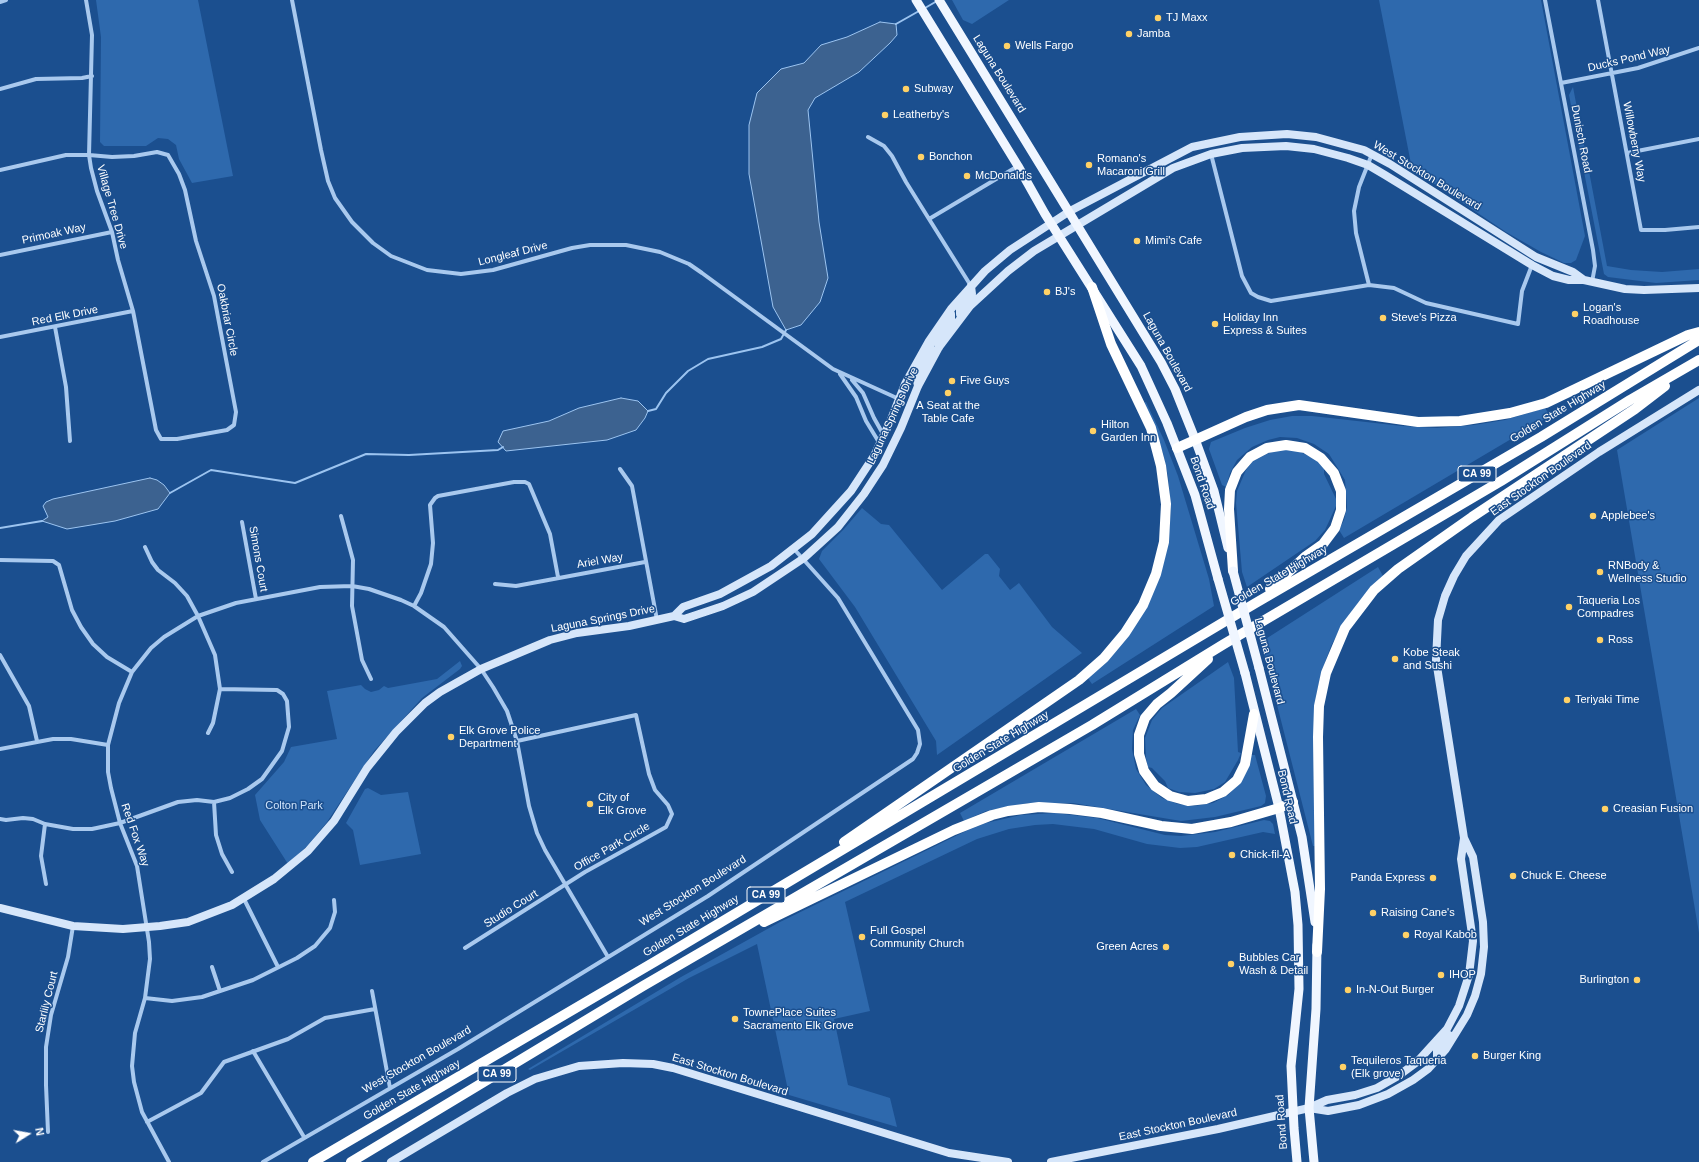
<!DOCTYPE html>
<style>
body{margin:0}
#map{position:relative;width:1699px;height:1162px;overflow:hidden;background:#1b4f8f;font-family:Arial,sans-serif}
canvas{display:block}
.north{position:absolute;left:8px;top:1114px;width:40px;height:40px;-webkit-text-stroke:3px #1b4f8f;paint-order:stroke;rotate:79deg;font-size:11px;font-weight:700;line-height:16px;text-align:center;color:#fff}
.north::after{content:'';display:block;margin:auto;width:14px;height:18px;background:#fff;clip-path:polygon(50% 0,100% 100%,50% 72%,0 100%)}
</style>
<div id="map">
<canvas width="1699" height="1162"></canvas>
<div class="north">N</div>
</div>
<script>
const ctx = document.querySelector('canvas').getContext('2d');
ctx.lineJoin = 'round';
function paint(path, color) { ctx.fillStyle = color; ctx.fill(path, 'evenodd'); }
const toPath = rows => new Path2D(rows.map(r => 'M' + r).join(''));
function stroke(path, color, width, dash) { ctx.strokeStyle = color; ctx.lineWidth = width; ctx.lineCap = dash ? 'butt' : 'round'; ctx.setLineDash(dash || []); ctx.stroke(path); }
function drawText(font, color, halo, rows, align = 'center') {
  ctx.font = font + ' Arial,sans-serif'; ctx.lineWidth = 3; ctx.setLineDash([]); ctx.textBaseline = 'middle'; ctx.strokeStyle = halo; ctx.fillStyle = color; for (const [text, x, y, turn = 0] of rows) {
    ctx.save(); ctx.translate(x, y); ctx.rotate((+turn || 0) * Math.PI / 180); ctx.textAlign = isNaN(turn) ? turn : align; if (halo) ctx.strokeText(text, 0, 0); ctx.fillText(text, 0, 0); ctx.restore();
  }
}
paint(toPath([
 [96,0,198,0,233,176,192,183,179,159,176,145,168,139,158,138,146,146,104,146,100,142,101,37],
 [952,0,1009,0,972,24,963,20],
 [1379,0,1541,0,1585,236,1576,260,1571,263,1564,263,1541,252,1506,232,1412,169],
 [1573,87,1607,266,1631,270,1662,272,1699,269,1699,280,1656,283,1608,277,1604,274,1569,95],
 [1699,398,1699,933,1617,450],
 [1146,402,1164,440,1178,476,1209,579,1214,606,1092,684,1087,677,1128,636,1168,542,1171,510,1168,476,1163,453,1144,403],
 [1545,408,1550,416,1344,538,1339,530,1344,520,1347,507,1345,480,1329,454,1314,444,1297,438,1280,437,1268,440,1252,447,1237,460,1230,473,1226,487,1222,485,1209,449,1211,442,1245,428,1270,420,1292,416,1312,416,1402,426,1437,428,1474,425,1505,420],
 [1284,449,1296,450,1317,460,1324,468,1324,474,1336,499,1336,506,1325,530,1315,541,1247,587,1242,572,1236,503,1237,491,1246,470,1253,461,1273,451],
 [862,508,881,524,889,525,942,590,985,554,988,554,1000,569,999,576,1010,590,1019,583,1052,627,1082,653,937,755,936,741,855,607,819,559,822,551,844,529],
 [1378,567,1383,576,1358,603,1342,625,1331,646,1321,673,1316,696,1314,718,1315,846,1313,846,1261,642],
 [460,661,462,666,460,669,422,698,374,751,327,822,308,845,288,864,260,820,255,795,284,762,291,747,337,739,327,691,361,685,365,689,371,692,379,690,384,686,388,688,437,679],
 [1228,662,1234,678,1238,752,1241,753,1238,760,1225,782,1214,789,1195,793,1179,792,1168,788,1165,781,1152,768,1148,767,1146,758,1145,738,1152,720,1162,708],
 [1136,709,1140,715,1133,730,1132,749,1136,769,1146,785,1162,798,1178,804,1194,806,1213,803,1228,795,1240,782,1251,755,1255,755,1266,796,1265,803,1261,806,1215,817,1181,821,1073,803,1028,803,986,811,964,821,960,813],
 [368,788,381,795,408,792,421,854,360,865,353,830,346,823,365,789],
 [1055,813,1097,818,1165,835,1181,836,1215,832,1264,820,1270,821,1273,824,1275,834,1263,832,1197,847,1180,848,1147,844,1094,829,1053,824,1035,825,1009,829,977,839,845,902,870,1011,834,1019,848,1085,890,1098,897,1127,789,1095,757,944,689,978,530,1070,528,1069,681,977,780,922,968,830,986,823,1021,815]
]), '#2e69ad');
const water = toPath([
 [880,22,896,24,897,35,890,43,859,72,815,98,808,110,819,222,828,278,820,302,801,325,786,330,773,307,749,174,749,125,757,93,781,69,804,63,821,45,847,37,880,22],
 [621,398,638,401,648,411,645,418,636,430,607,440,506,451,498,442,503,431,549,421,579,408,621,398],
 [150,478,157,480,164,485,170,493,158,509,115,521,67,529,42,521,48,517,43,506,46,502,53,499,150,478]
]);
paint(water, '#3c6290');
stroke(water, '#9cc4f0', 1);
stroke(toPath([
 [925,8,937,1],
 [896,24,919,11],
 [648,411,656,409,666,393,688,371,708,359,762,347,781,339,786,330],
 [170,493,211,470,295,483,366,454,409,455,498,450,503,447],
 [0,528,42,521]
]), '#9cc4f0', 2);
stroke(toPath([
 [292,0,321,150,328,181,335,198,352,222,373,243,391,256,427,270,461,274,493,270,572,248,590,245,626,245,660,252,689,264,702,273,833,369,899,399],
 [1545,0,1593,250,1595,266,1592,282],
 [1598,0,1641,230,1665,230,1699,227],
 [0,2,6,0],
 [1561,83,1638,68,1699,48],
 [0,89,36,79,82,78,92,76],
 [868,137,884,146,892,156,906,182,929,219],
 [1627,153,1699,139],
 [1211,154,1242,276,1251,293,1258,297,1271,301,1369,285,1356,233,1354,211,1359,187,1372,154],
 [0,170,66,155,89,155,112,157,134,156,157,152,168,155,179,174,185,190,196,241,214,296,236,412,234,425,227,430,177,439,161,439,156,430,133,311,118,260,112,232,97,191,91,168,89,155,92,35,86,0],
 [0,255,112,232],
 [1369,285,1394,288,1426,303,1518,324,1522,291,1532,265],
 [971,286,929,219,1018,166],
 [55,327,66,387,70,441],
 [0,337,133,311],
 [840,374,856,397,866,421,880,444],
 [852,380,863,393,874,418,883,434],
 [620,469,632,486,657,620],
 [341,516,353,560,352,606,362,660,371,679],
 [242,522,256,599],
 [145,547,152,562,158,570,175,583,187,596,198,616,215,655,220,689,213,723,208,733],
 [0,560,53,561,59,565,72,610,81,627,93,644,107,657,132,672],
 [495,584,516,586,645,562],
 [414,606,421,593,431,564,433,543,430,505,435,498,438,496,514,482,525,482,529,484,550,534,558,577],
 [0,655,29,706,37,741],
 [0,749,53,739,71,739,108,745],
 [214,802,216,835,222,854,232,872],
 [0,819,6,820,23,818,33,819,45,824,73,829,92,829,120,823,178,802,197,800,214,802,230,798,248,789,262,779,282,751,289,727,287,701,283,694,277,690,220,689],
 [45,824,41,856,46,884],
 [244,899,278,967],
 [465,948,585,872,666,827,672,814,668,805,655,790,649,774,636,715,517,741],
 [212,967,220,991],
 [372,991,390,1088],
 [145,998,172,1001,202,997,253,980,297,958,315,946,330,928,335,912,334,900],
 [253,1051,304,1137],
 [147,1122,201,1093,224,1062,288,1039,325,1018,375,1009],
 [48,1132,46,1085,46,1047,51,1015,68,957,73,926],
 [169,1162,142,1112,134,1082,132,1066,135,1033,145,998,150,959,149,942,137,866,120,823,111,788,108,772,108,745,119,703,132,672,151,648,164,637,198,616,236,603,320,587,352,586,369,589,401,600,414,606,444,627,481,669,493,687,507,711,517,741,529,806,537,833,545,850,608,957],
 [263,1162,458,1049,708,896,913,759,917,753,920,744,918,730,838,598,794,549]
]), '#a9c9ee', 4);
stroke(toPath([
 [960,314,960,309,972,294,971,286],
 [939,347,937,339,951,319,951,314],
 [918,386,916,375,930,351,931,339],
 [674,616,684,619,723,606,753,592,804,558,838,527,864,494,883,465,901,428,918,386,939,347,970,306,1008,271,1034,251,1173,168,1211,154,1242,148,1286,146,1314,149,1348,158,1368,165,1385,175,1532,265,1553,276,1569,280,1584,280,1625,289,1644,290,1699,288],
 [0,908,73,926,123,929,160,926,188,922,232,905,274,879,308,851,334,821,367,768,396,732,425,703,440,692,481,669,550,640,577,633,629,626,674,616,683,607,720,594,771,566,812,534,851,491,874,456,890,422,905,384,929,341,951,309,985,271,1010,250,1070,211,1192,147,1240,137,1287,134,1316,137,1364,150,1390,164,1536,257,1573,272,1584,280],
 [1437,1057,1437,1051,1449,1035],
 [1309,1108,1328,1111,1359,1105,1388,1094,1413,1080,1428,1069,1446,1049,1467,1015,1475,996,1481,974,1484,947,1483,922,1473,857,1464,838,1436,660,1438,620,1445,596,1454,576,1466,556,1499,520,1599,452,1699,390],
 [391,1162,507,1093,535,1079,579,1066,623,1063,653,1064,673,1068,949,1153,1008,1162],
 [1051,1162,1218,1129,1309,1108,1327,1100,1355,1095,1377,1088,1398,1076,1417,1062,1447,1029,1459,1006,1469,975,1473,941,1461,859,1464,838]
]), '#d6e6fa', 8);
stroke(toPath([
 [916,0,1018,166,1045,214,1141,366,1167,423,1195,495,1218,579],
 [939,0,1161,362,1175,389,1195,439,1214,491,1228,548],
 [1259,668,1302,837,1315,922],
 [1245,673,1279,808,1295,892,1298,925,1299,989,1291,1066,1294,1128,1297,1162],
 [1314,1162,1309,1108,1316,1009,1317,945]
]), '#f0f6ff', 9);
stroke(toPath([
 [1177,448,1246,417,1267,410,1299,405,1418,422,1460,421,1510,413,1546,403,1688,335,1699,332],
 [1233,571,1229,509,1230,490,1237,472,1250,457,1267,448,1286,445,1305,448,1321,458,1334,473,1341,491,1341,510,1335,528,1323,544,1306,556,1270,589],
 [1208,659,1171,693,1157,704,1145,718,1139,735,1139,754,1144,771,1155,786,1170,796,1188,801,1206,799,1223,792,1237,780,1245,764,1254,714],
 [844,842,1079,680,1104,658,1125,633,1143,605,1156,574,1164,542,1166,504,1161,466,1151,428,1111,344,1092,287],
 [764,922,954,830,992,815,1008,811,1039,807,1070,809,1102,813,1161,826,1192,829,1231,822,1279,808,1293,802],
 [1317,952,1320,889,1318,737,1319,706,1326,673,1345,628,1374,590,1398,569,1472,517,1635,409,1665,386],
 [313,1162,656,961,1254,604,1541,437,1699,340],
 [351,1162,643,986,1092,725,1224,644,1501,481,1630,400,1699,360]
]), '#fff', 10);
stroke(toPath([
 [1233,571,1259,668],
 [1218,579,1245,673]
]), '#f0f6ff', 9);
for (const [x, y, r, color] of [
 [1158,18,4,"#ffd166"],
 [1129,34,4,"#ffd166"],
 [1007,46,4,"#ffd166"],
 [906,89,4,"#ffd166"],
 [885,115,4,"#ffd166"],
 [921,157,4,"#ffd166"],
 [1089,165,4,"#ffd166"],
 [967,176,4,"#ffd166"],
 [1137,241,4,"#ffd166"],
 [1047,292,4,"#ffd166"],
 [1575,314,4,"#ffd166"],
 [1383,318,4,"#ffd166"],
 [1215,324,4,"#ffd166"],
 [952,381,4,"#ffd166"],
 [948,393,4,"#ffd166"],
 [1093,431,4,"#ffd166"],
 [1593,516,4,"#ffd166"],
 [1600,572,4,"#ffd166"],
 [1569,607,4,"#ffd166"],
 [1600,640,4,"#ffd166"],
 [1395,659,4,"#ffd166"],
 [1567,700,4,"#ffd166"],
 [451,737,4,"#ffd166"],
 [590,804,4,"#ffd166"],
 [1605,809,4,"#ffd166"],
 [1232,855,4,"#ffd166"],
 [1513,876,4,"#ffd166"],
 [1433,878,4,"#ffd166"],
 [1373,913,4,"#ffd166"],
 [1406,935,4,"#ffd166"],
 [862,937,4,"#ffd166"],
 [1166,947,4,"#ffd166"],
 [1231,964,4,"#ffd166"],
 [1441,975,4,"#ffd166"],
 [1637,980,4,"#ffd166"],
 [1348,990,4,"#ffd166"],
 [735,1019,4,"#ffd166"],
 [1475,1056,4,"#ffd166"],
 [1343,1067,4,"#ffd166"]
]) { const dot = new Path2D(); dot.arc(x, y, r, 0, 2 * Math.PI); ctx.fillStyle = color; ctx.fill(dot); stroke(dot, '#1b4f8f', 1.5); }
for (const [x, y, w] of [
 [1477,474,38],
 [766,895,38],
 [497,1074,38]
]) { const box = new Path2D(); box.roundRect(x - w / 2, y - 8, w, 16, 3); ctx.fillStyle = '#1b4f8f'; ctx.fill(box); stroke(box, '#fff', 1); }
drawText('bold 10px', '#fff', null, [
 ["CA 99",1477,474],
 ["CA 99",766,895],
 ["CA 99",497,1074]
]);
drawText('11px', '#fff', '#1b4f8f', [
 ["TJ Maxx",1166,18],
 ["Jamba",1137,34],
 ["Wells Fargo",1015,46],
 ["Subway",914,89],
 ["Leatherby's",893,115],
 ["Bonchon",929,157],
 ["Romano's",1097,159],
 ["Macaroni Grill",1097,172],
 ["McDonald's",975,176],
 ["Mimi's Cafe",1145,241],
 ["BJ's",1055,292],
 ["Logan's",1583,308],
 ["Roadhouse",1583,321],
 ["Holiday Inn",1223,318],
 ["Express & Suites",1223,331],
 ["Steve's Pizza",1391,318],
 ["Five Guys",960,381],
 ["A Seat at the",948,406,"center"],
 ["Table Cafe",948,419,"center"],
 ["Hilton",1101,425],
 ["Garden Inn",1101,438],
 ["Applebee's",1601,516],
 ["RNBody &",1608,566],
 ["Wellness Studio",1608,579],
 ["Taqueria Los",1577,601],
 ["Compadres",1577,614],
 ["Ross",1608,640],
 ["Kobe Steak",1403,653],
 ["and Sushi",1403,666],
 ["Teriyaki Time",1575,700],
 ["Elk Grove Police",459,731],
 ["Department",459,744],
 ["City of",598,798],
 ["Elk Grove",598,811],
 ["Creasian Fusion",1613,809],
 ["Chick-fil-A",1240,855],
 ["Chuck E. Cheese",1521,876],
 ["Panda Express",1425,878,"right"],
 ["Raising Cane's",1381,913],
 ["Full Gospel",870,931],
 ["Community Church",870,944],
 ["Royal Kabob",1414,935],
 ["Green Acres",1158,947,"right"],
 ["Bubbles Car",1239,958],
 ["Wash & Detail",1239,971],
 ["IHOP",1449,975],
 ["Burlington",1629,980,"right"],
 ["In-N-Out Burger",1356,990],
 ["TownePlace Suites",743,1013],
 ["Sacramento Elk Grove",743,1026],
 ["Burger King",1483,1056],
 ["Tequileros Taqueria",1351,1061],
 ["(Elk grove)",1351,1074]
], 'left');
drawText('11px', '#fff', '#1b4f8f', [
 ["Ducks Pond Way",1629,59,-13],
 ["Laguna Boulevard",999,74,58],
 ["Dunisch Road",1581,139,79],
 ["Willowberry Way",1634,142,79],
 ["West Stockton Boulevard",1427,176,31],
 ["Village Tree Drive",112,207,74],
 ["Primoak Way",54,234,-12],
 ["Longleaf Drive",513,254,-14],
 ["Red Elk Drive",65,316,-11],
 ["Oakbriar Circle",227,320,79],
 ["Laguna Boulevard",1167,352,61],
 ["Golden State Highway",1558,412,-31],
 ["Laguna Springs Drive",893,416,-65],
 ["East Stockton Boulevard",1541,479,-35],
 ["Bond Road",1202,483,71],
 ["Simons Court",258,559,80],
 ["Ariel Way",600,561,-10],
 ["Golden State Highway",1279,576,-30],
 ["Laguna Springs Drive",603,619,-11],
 ["Laguna Boulevard",1269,661,75],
 ["Golden State Highway",1001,742,-31],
 ["Bond Road",1287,797,77],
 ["Red Fox Way",135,835,71],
 ["Office Park Circle",612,847,-30],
 ["West Stockton Boulevard",693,891,-32],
 ["Studio Court",511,909,-32],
 ["Golden State Highway",691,926,-31],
 ["Starlily Court",47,1002,-76],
 ["West Stockton Boulevard",417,1060,-30],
 ["East Stockton Boulevard",730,1075,17],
 ["Golden State Highway",412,1090,-30],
 ["Bond Road",1282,1122,-94],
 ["East Stockton Boulevard",1178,1125,-12]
]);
drawText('11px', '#cfe3fa', '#1b4f8f', [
 ["Colton Park",294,806]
]);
</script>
